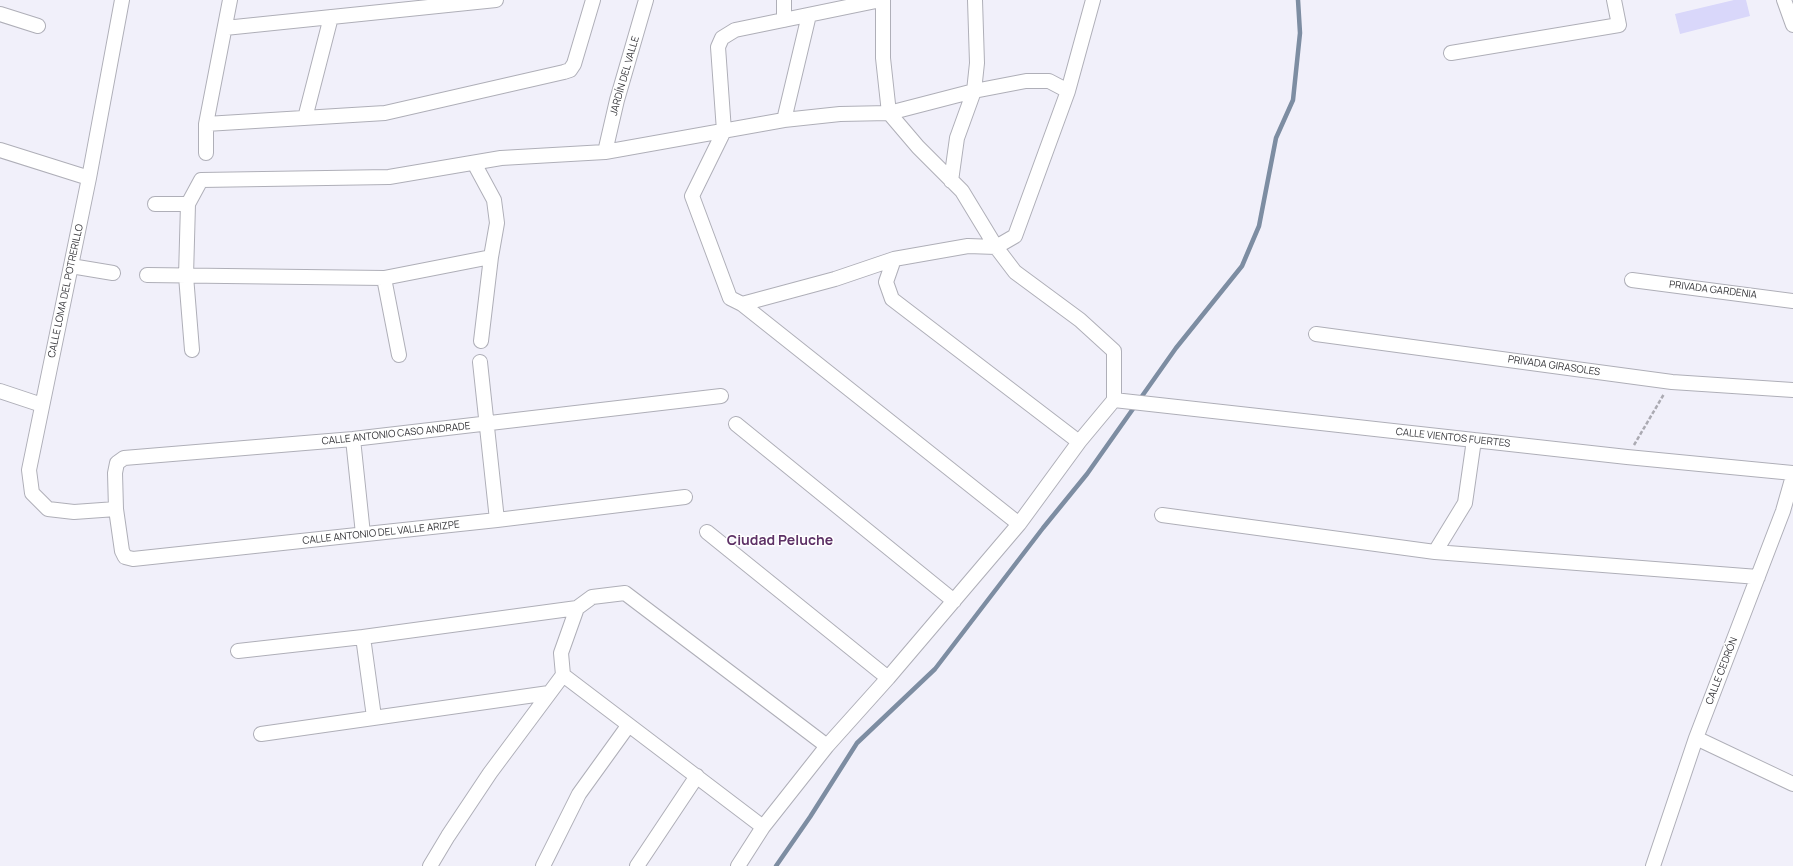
<!DOCTYPE html>
<meta charset="utf-8">
<style>
body{margin:0}
canvas{display:block;background:#f1f0fa}
</style>
<canvas width="1793" height="866"></canvas>
<script>
const ctx = document.querySelector('canvas').getContext('2d');
ctx.lineJoin = 'round';
const toPath = rows => new Path2D(rows.map(r => 'M' + r).join(''));
function stroke(path, color, width, dash) { ctx.strokeStyle = color; ctx.lineWidth = width; ctx.lineCap = dash ? 'butt' : 'round'; ctx.setLineDash(dash || []); ctx.stroke(path); }
function paint(path, color) { ctx.fillStyle = color; ctx.fill(path, 'evenodd'); }
function drawText(font, color, halo, rows, align = 'center') {
  ctx.font = font + ' Manrope,sans-serif'; ctx.lineWidth = 3; ctx.setLineDash([]); ctx.textBaseline = 'middle'; ctx.strokeStyle = halo; ctx.fillStyle = color; for (const [text, x, y, turn = 0] of rows) {
    ctx.save(); ctx.translate(x, y); ctx.rotate((+turn || 0) * Math.PI / 180); ctx.textAlign = isNaN(turn) ? turn : align; if (halo) ctx.strokeText(text, 0, 0); ctx.fillText(text, 0, 0); ctx.restore();
  }
}
stroke(toPath([
 [776,866,810,817,857,743,935,669,1043,528,1087,474,1176,348,1242,266,1259,226,1276,138,1293,100,1300,33,1298,0]
]), '#7d8da2', 4.5);
paint(toPath([
 [1734,0,1746,0,1750,16,1680,34,1675,14]
]), '#d9d7fa');
const minor = toPath([
 [784,0,784,20],
 [1784,0,1793,25],
 [0,14,38,26],
 [225,28,496,0],
 [1451,53,1619,25,1614,0],
 [305,118,331,17],
 [784,120,809,15],
 [206,124,385,113,564,72,570,70,574,64,593,0],
 [724,131,692,196,730,298,742,304,1019,524],
 [724,131,718,47,722,38,735,30,881,0],
 [0,150,89,178],
 [605,152,617,100,646,0],
 [206,153,206,124,230,0],
 [474,163,494,200,497,223,491,257,481,341],
 [951,181,957,138,974,91,977,63,975,0],
 [155,204,188,204],
 [894,259,886,282,892,299,1079,442],
 [71,266,113,273],
 [147,275,384,278,491,257],
 [384,278,399,355],
 [1632,280,1793,301],
 [742,304,835,279,894,259,968,246,996,247,1015,236,1068,91,1093,0],
 [1316,334,1672,382,1793,390],
 [192,350,186,276,188,204,201,180,389,177,501,158,605,152,784,120,840,114,889,113,974,91,1026,81,1049,81,1068,91],
 [480,362,497,520],
 [0,391,42,405],
 [1114,400,1627,457,1793,473],
 [736,424,954,601],
 [353,439,363,534],
 [685,497,497,520,133,559,125,557,122,551,116,509,115,473,117,463,124,458,353,439,721,396],
 [116,509,74,512,48,509,32,493,29,470,89,178,122,0],
 [1162,515,1435,552,1758,577],
 [707,532,888,678],
 [1435,552,1465,503,1474,440],
 [363,637,374,717],
 [238,651,363,637,577,608],
 [563,675,763,827],
 [261,734,549,693],
 [1696,738,1793,784],
 [430,866,448,836,490,773,563,675,561,653,577,608,592,597,625,593,827,746],
 [543,866,579,794,628,726],
 [637,866,697,776],
 [738,866,763,827,827,746,888,678,1019,524,1079,442,1114,400,1114,351,1080,320,1015,272,996,247,962,191,918,147,889,113,883,58,883,0],
 [1653,866,1696,738,1783,511,1793,476]
]);
stroke(minor, '#afafb8', 16);
stroke(toPath([
 [1634,445,1664,394]
]), '#abaab2', 2.5, [4, 2]);
stroke(minor, '#fff', 14);
drawText('10px', '#36363a', '#fff', [
 ["JARDÍN DEL VALLE",625,76,-74],
 ["PRIVADA GARDENIA",1713,290,7],
 ["CALLE LOMA DEL POTRERILLO",66,291,-78],
 ["PRIVADA GIRASOLES",1554,366,8],
 ["CALLE ANTONIO CASO ANDRADE",396,434,-6],
 ["CALLE VIENTOS FUERTES",1453,438,6],
 ["CALLE ANTONIO DEL VALLE ARIZPE",381,533,-6],
 ["CALLE CEDRÓN",1722,671,-69]
]);
drawText('bold 14px', '#5d3166', '#fff', [
 ["Ciudad Peluche",780,541]
]);
</script>
